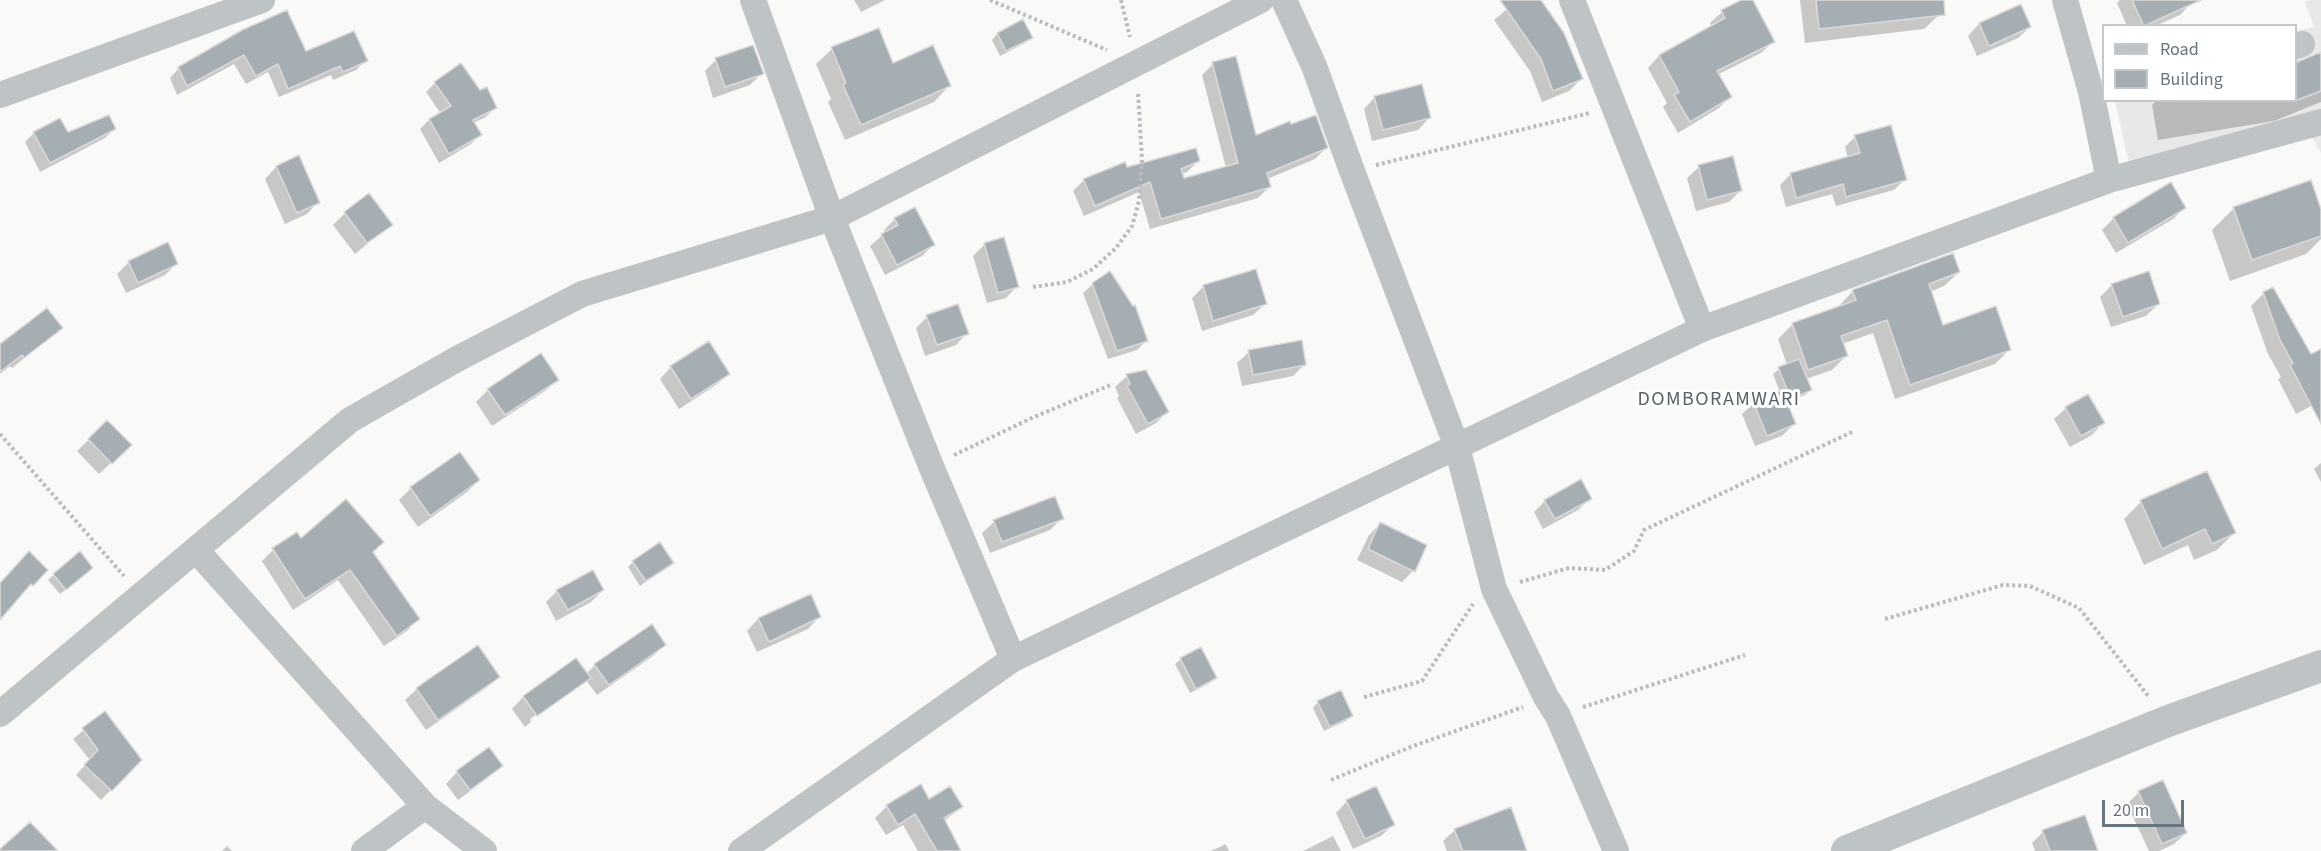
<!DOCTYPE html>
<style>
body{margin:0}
#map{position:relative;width:2321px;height:851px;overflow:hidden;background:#f9f9f7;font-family:"Source Sans 3",sans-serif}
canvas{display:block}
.legend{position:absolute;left:2102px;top:24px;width:195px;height:78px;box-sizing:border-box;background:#fff;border:2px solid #c2c8cc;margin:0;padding:8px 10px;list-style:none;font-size:18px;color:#66757f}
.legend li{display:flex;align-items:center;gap:12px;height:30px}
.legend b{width:30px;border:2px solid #c2c8cc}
.scale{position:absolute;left:2102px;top:800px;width:82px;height:27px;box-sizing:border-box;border:3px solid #66757f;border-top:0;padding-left:8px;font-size:18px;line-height:21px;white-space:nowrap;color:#66757f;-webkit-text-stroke:4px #fff;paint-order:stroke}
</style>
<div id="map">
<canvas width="2321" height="851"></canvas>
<ul class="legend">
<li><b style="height:8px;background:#bec3c6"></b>Road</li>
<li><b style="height:16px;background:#a5aeb3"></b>Building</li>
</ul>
<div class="scale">20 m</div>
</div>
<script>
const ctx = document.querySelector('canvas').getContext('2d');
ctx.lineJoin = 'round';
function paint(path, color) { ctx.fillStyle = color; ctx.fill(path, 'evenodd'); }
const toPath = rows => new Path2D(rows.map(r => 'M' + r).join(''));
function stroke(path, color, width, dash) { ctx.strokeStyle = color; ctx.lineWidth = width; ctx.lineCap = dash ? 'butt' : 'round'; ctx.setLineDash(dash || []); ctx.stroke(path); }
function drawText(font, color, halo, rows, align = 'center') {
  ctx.font = font + ' "Source Sans 3",sans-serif'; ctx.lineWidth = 6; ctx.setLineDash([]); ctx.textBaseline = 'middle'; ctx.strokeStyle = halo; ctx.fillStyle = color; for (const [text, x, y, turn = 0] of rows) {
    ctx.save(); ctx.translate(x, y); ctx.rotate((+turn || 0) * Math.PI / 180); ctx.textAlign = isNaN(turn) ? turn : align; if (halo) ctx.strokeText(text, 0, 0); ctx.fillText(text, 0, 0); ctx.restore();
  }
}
paint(toPath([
 [2309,0,2321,0,2321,153,2310,134,2131,172,2115,101,2296,100,2296,31,2314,27,2305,2]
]), '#e7e8e7');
paint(toPath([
 [854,0,885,0,861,12],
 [1518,0,1539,0,1581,79,1569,91,1542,102,1530,71,1494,20],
 [1744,0,1751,0,1773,42,1761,53,1717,75,1730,96,1719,108,1678,133,1663,107,1667,103,1648,68,1659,56,1712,27,1710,23,1722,12],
 [1800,0,1934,0,1939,15,1924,29,1805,43],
 [2120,0,2190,0,2191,3,2180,15,2155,26,2127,26,2117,3],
 [1023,21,1031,37,1025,43,1000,56,992,40,997,34],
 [1979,24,2030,27,2018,38,1977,56,1968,36],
 [242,32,305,52,366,60,356,70,333,80,331,75,279,97,268,72,246,84,234,64,177,95,170,78,179,68],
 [832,49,892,65,949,86,934,102,845,140,828,102,831,99,816,64],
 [2321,54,2321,102,2274,121,2158,140,2152,105,2157,100,2296,100],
 [716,60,762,73,750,85,713,98,705,71],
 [1213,64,1255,137,1326,148,1315,159,1267,179,1269,187,1258,198,1150,229,1139,192,1084,216,1073,191,1084,180,1126,169,1198,161,1187,172,1181,174,1183,179,1226,168,1202,75],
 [435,83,480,92,495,107,486,117,473,123,480,135,471,144,439,163,420,129,429,120,441,114,426,92],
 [1375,97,1429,118,1418,130,1372,141,1364,109],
 [114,129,105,138,40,172,25,142,34,133,67,134],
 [1855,137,1905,179,1894,190,1836,206,1832,194,1786,207,1780,185,1790,175,1848,158,1845,147],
 [276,167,318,202,307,214,285,224,265,179],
 [1699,167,1740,191,1729,202,1696,211,1687,178],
 [2185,207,2173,219,2116,253,2102,230,2114,218],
 [2234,208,2321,213,2321,239,2306,254,2230,281,2212,230],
 [345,213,391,224,355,254,333,225],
 [895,219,933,245,922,256,885,275,870,246,885,233,884,230],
 [1003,239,1017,286,1006,298,987,303,973,256,984,245],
 [129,262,176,264,165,275,126,293,117,274],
 [1255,271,1265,304,1253,315,1202,331,1192,298,1203,287],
 [1959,272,1944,286,1930,292,1942,327,2009,350,1995,364,1895,399,1873,333,1842,344,1846,356,1832,370,1806,379,1810,390,1805,395,1786,403,1794,424,1782,436,1755,446,1742,414,1754,403,1780,392,1773,374,1779,369,1787,365,1778,339,1793,324,1839,308,1839,306,1853,291],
 [1093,284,1147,340,1137,350,1108,359,1083,293],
 [2112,285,2158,304,2146,316,2111,327,2100,297],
 [2264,293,2311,356,2321,350,2321,401,2296,414,2278,379,2281,377,2268,354,2251,306],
 [927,317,967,333,956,345,925,356,916,328],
 [61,328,12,368,10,366,0,374,0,343],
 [1249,352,1305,364,1293,376,1242,386,1237,363],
 [540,355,557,380,545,391,492,426,476,402,488,390],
 [671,367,728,374,716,385,679,409,660,379],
 [1127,376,1167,412,1156,423,1136,434,1117,398,1119,396,1115,387],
 [2066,408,2103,423,2092,435,2070,447,2054,419],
 [107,422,130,445,99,474,77,451],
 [459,454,479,480,467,492,418,527,399,500,411,488],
 [2321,463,2321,482,2314,469],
 [1590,498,1578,510,1543,529,1534,512,1545,501],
 [2141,502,2234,533,2217,550,2194,560,2188,545,2144,565,2124,519],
 [1062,518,1050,530,990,553,982,533,994,522],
 [1380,524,1413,571,1402,582,1357,560,1369,535],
 [301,541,372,553,418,619,407,631,384,646,338,580,293,610,262,561,273,550],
 [633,562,672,563,640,586,628,567],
 [86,573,60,594,48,580,54,575],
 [603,590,591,602,556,621,546,602,557,591],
 [810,596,819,617,808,629,757,652,747,631,758,619],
 [664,645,653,656,597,695,586,680,578,688,578,685,530,719,531,722,525,727,512,709,523,697,576,660,586,674,595,665],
 [477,647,498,677,486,688,426,730,405,700,417,689],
 [1181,659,1215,677,1210,683,1190,693,1175,664],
 [1318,702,1351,716,1346,721,1324,731,1313,708],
 [104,713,140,760,101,800,76,775,90,760,73,739],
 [501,766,489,777,458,800,446,784,457,772],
 [920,786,929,801,961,807,944,821,959,851,918,851,903,825,886,835,875,818,887,806],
 [2139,792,2186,833,2174,844,2159,851,2149,851,2127,804],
 [1347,801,1393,825,1381,836,1353,849,1336,813],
 [1455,830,1523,851,1447,851,1443,841],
 [2043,832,2096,851,2035,851,2032,843],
 [1333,836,1341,851,1303,851],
 [1226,844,1229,851,1211,851],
 [227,846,232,851,222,851]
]), '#0003');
const building = toPath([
 [1500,0,1541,0,1564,33,1583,79,1553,91,1541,59,1500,0],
 [1741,0,1753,0,1775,42,1717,71,1732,97,1690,122,1674,95,1679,92,1659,55,1725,18,1721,10,1741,0],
 [1816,0,1944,0,1945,15,1819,29,1816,0],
 [2132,0,2201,0,2144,26,2132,0],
 [2021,4,2031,27,1989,46,1979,23,2021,4],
 [287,10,306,51,354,31,368,61,343,72,340,66,288,89,278,64,256,76,244,55,187,86,178,67,242,30,287,10],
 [1023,19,1033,38,1006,51,997,33,1023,19],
 [879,28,893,63,933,45,951,86,861,125,843,85,846,83,831,47,879,28],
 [753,45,764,74,725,87,715,58,753,45],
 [2321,52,2321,91,2295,101,2295,63,2321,52],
 [1236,56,1256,135,1290,121,1291,124,1316,115,1328,148,1267,173,1271,187,1161,219,1150,182,1095,206,1083,179,1125,162,1127,167,1196,148,1200,161,1181,169,1184,178,1238,163,1212,62,1236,56],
 [461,63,480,90,487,87,497,108,473,120,482,135,449,154,429,119,451,106,434,82,461,63],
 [1422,84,1431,118,1383,130,1374,96,1422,84],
 [109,115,116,129,50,163,33,132,60,118,68,132,109,115],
 [1891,125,1907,180,1846,197,1843,184,1796,198,1790,173,1860,153,1854,135,1891,125],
 [299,155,320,203,297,213,276,166,299,155],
 [1733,156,1742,191,1707,200,1698,165,1733,156],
 [2311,180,2321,209,2321,236,2252,260,2233,207,2311,180],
 [2171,182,2186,208,2128,243,2113,217,2171,182],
 [369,193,393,225,367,243,344,212,369,193],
 [915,207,935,245,897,265,881,234,898,225,894,218,915,207],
 [1004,237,1019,287,998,293,984,243,1004,237],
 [168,242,178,264,138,283,128,261,168,242],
 [1953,253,1960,272,1929,284,1943,325,1996,306,2011,350,1910,385,1887,320,1841,336,1848,356,1808,370,1792,323,1856,300,1852,290,1953,253],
 [1256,269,1267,304,1213,321,1203,285,1256,269],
 [1110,271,1133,306,1135,305,1148,341,1117,351,1092,283,1110,271],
 [2149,271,2160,304,2123,317,2111,284,2149,271],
 [2273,287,2311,354,2321,349,2321,424,2290,365,2293,363,2280,340,2263,292,2273,287],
 [958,304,969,334,937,345,926,315,958,304],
 [47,308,63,328,24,358,22,355,0,372,0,344,47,308],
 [1302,340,1306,365,1253,375,1248,350,1302,340],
 [709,341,730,374,691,399,670,366,709,341],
 [541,353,559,380,505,415,487,389,541,353],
 [1799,359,1812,390,1791,399,1778,367,1799,359],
 [1146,370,1169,412,1148,424,1127,386,1130,384,1126,374,1146,370],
 [1782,390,1796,424,1767,436,1753,401,1782,390],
 [2088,394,2105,423,2081,436,2065,407,2088,394],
 [107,420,132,445,112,464,88,439,107,420],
 [460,452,480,480,430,516,410,487,460,452],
 [2207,471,2236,533,2212,544,2205,529,2162,549,2140,500,2207,471],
 [1581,479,1592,499,1555,519,1544,500,1581,479],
 [1055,496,1064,519,1002,542,993,520,1055,496],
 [346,499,384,542,373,552,420,619,397,636,350,570,305,599,272,548,297,532,301,538,346,499],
 [1380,522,1427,545,1415,572,1368,549,1380,522],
 [660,542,674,563,646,581,632,561,660,542],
 [29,551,48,570,33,586,31,584,0,620,0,583,29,551],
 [80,551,93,568,66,590,53,574,80,551],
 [593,570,604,590,568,610,556,590,593,570],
 [811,594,821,617,769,642,758,618,811,594],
 [652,624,666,645,609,685,594,664,652,624],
 [478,645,500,677,438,720,416,688,478,645],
 [1201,647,1217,678,1196,689,1180,658,1201,647],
 [576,658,591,678,537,716,523,696,576,658],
 [1341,690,1353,716,1330,727,1317,701,1341,690],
 [105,711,142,760,112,791,84,765,98,750,82,728,105,711],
 [489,747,503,766,470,790,456,771,489,747],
 [2163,780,2187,833,2162,844,2138,791,2163,780],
 [921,784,929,799,950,786,963,807,944,818,961,851,937,851,915,814,898,825,886,805,921,784],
 [1376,786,1395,825,1365,839,1346,800,1376,786],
 [1511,807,1527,851,1463,851,1454,829,1511,807],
 [2085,815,2098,851,2050,851,2042,830,2085,815],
 [30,822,58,851,0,851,0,849,30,822]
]);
paint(building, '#a5aeb3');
stroke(building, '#dbdad9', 1.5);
stroke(toPath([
 [990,0,1107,50],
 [1121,0,1130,37],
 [1376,165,1590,113],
 [1033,287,1067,282,1093,269,1116,248,1132,226,1139,201,1142,160,1138,92],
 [0,434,124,576],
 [954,455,1034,417,1113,384],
 [1520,582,1569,568,1605,570,1634,551,1644,530,1852,432],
 [1885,619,2003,585,2030,586,2079,608,2149,697],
 [1364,697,1422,681,1473,604],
 [1583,707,1745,655],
 [1331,780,1413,746,1523,707]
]), '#b9bcbf', 4, [3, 3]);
stroke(toPath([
 [753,0,832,218,931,466,1013,659],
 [1284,0,1314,66,1352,171,1457,447,1494,589,1546,697,1558,716,1616,851],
 [1572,0,1702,329],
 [2065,0,2091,92,2109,180],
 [2296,46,2302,44],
 [0,95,262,0],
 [196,550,425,806,484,851],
 [0,714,350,420,457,359,582,294,832,218,1261,0],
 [364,851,425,806],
 [741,851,1013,659,1702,329,2109,180,2321,122]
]), '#bec3c6', 26);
stroke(toPath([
 [1847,851,2168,721,2321,666]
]), '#bec3c6', 32);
ctx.letterSpacing = '1.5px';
drawText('20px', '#58636b', '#fff', [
 ["DOMBORAMWARI",1719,401]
]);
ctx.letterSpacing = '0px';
</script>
